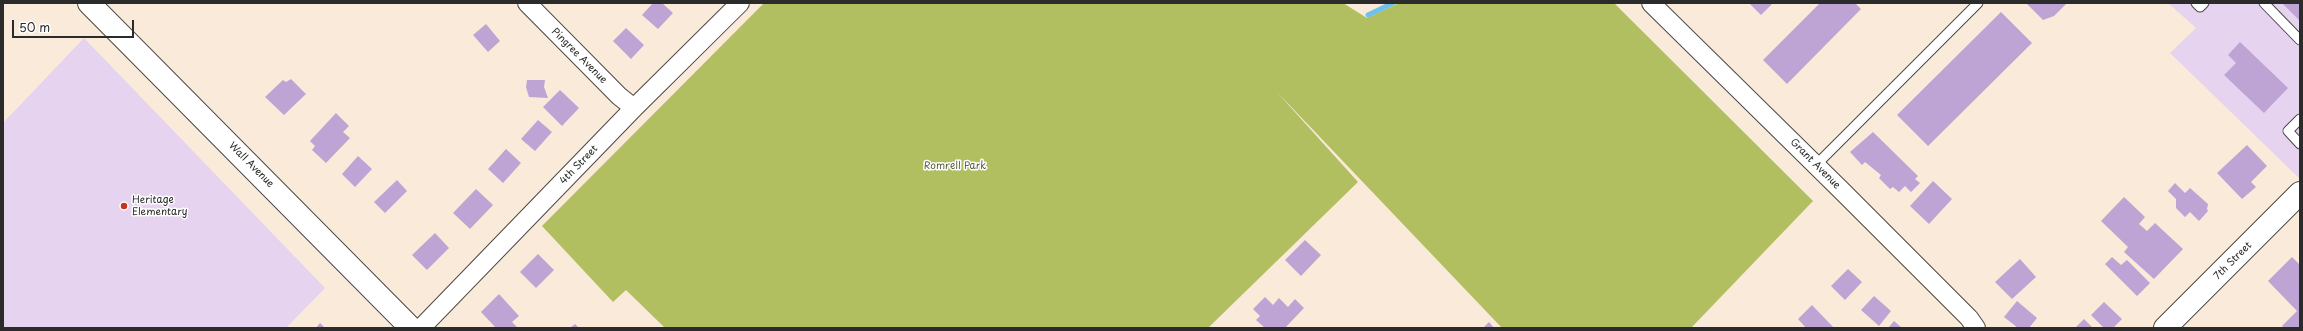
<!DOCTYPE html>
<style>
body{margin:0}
#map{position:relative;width:2303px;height:331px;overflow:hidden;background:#f9ead9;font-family:"Playpen Sans",sans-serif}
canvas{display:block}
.frame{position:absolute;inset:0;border:4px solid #2b2b2b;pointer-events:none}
.scale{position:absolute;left:12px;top:20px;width:122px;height:18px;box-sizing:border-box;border:2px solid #2b2b2b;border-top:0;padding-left:5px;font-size:12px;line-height:14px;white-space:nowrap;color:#2b2b2b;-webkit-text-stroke:3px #fff;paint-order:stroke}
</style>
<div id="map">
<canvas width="2303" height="331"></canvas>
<div class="frame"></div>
<div class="scale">50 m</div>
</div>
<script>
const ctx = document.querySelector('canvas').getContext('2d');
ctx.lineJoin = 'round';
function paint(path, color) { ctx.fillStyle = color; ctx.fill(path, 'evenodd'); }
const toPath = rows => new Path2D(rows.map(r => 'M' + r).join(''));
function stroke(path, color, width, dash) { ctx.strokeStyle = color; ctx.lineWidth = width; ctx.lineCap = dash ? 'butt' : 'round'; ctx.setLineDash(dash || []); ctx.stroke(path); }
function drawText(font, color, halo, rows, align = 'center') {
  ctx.font = font + ' "Playpen Sans",sans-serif'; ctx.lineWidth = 3; ctx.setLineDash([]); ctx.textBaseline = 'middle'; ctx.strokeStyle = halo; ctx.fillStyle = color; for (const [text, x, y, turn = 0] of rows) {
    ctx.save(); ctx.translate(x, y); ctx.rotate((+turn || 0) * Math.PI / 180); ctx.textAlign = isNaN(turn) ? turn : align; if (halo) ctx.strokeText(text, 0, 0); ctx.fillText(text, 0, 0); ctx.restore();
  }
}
paint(toPath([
 [2168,3,2300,3,2300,179,2170,53,2196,28],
 [84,38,325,288,286,328,3,328,3,123]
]), '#e6d3f0');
paint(toPath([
 [764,3,1343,3,1367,18,1399,3,1614,3,1813,201,1691,328,1502,328,1276,91,1358,182,1208,328,665,328,626,290,613,302,542,226]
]), '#b2bf61');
stroke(toPath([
 [1368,15,1393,3]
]), '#6ec1ea', 5);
paint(toPath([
 [653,3,662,3,673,13,658,29,642,15],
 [1749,3,1773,3,1761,15],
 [1820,3,1855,3,1861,9,1787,84,1763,60],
 [2026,3,2067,3,2054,16,2043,20],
 [2282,3,2300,3,2300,21],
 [2001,12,2032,43,1928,146,1897,115],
 [486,24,500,41,488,52,473,35],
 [626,28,644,45,631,59,613,41],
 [2240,42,2288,88,2264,113,2224,75,2236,63,2228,55],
 [291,79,306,94,284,115,265,97,283,80,286,82],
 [527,80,545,80,544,87,548,98,529,97,526,87],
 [560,90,579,108,562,126,543,107],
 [336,113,349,126,343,132,350,138,326,163,312,150,315,146,310,141],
 [538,120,552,132,535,151,521,139],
 [1873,132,1918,176,1915,179,1920,183,1911,192,1905,186,1899,192,1893,187,1890,189,1879,178,1881,175,1865,162,1862,165,1850,152],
 [2247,145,2267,166,2251,182,2256,187,2242,199,2217,173],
 [506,149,521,163,503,183,488,169],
 [358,156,372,169,355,187,342,174],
 [397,180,407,191,385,213,374,202],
 [1933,181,1952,199,1929,224,1910,206],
 [2175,183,2185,193,2190,188,2208,204,2207,209,2208,211,2199,221,2190,212,2185,217,2176,208,2176,199,2168,191],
 [476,189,493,205,470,229,453,213],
 [2124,197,2145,217,2139,224,2147,231,2155,223,2183,249,2154,279,2124,252,2128,247,2101,221],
 [435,233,449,248,427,270,412,255],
 [1305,240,1321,255,1301,276,1285,260],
 [538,254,554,270,536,288,520,272],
 [2112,257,2121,265,2127,260,2150,283,2137,296,2105,264],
 [2292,257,2300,265,2300,328,2284,328,2282,326,2297,311,2268,281],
 [2020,259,2036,277,2012,299,1995,282],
 [1848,269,1862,282,1845,300,1831,286],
 [499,294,519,316,512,322,518,328,496,328,481,312],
 [1874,296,1891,311,1879,326,1861,310],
 [1265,297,1273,305,1279,298,1288,307,1295,299,1304,308,1285,328,1265,328,1256,320,1260,316,1253,309],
 [2017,301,2037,318,2029,328,2018,328,2004,317],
 [2104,302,2122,319,2113,328,2104,328,2091,315],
 [1812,305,1834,328,1806,328,1798,319],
 [2084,319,2093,328,2075,328],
 [1894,321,1902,328,1888,328],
 [1489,322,1494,328,1483,328],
 [320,323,325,328,316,328],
 [575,324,579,328,570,328]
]), '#bda4d4');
const service = toPath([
 [2196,3,2200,7,2204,3],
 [2264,3,2300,40],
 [2300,119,2288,131,2300,144],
 [1816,165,1978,3]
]);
const minor = toPath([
 [527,3,619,96,634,108],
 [1651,3,1841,190,1969,318,1976,328],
 [421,328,634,108,740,3]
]);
const tertiary = toPath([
 [2165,328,2300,193]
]);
const secondary = toPath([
 [89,3,411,328]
]);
stroke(service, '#4a4845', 11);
stroke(minor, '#4a4845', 20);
stroke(tertiary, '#4a4845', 24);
stroke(secondary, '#4a4845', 24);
stroke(service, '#fff', 9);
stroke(minor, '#fff', 18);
stroke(tertiary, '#fff', 22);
stroke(secondary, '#fff', 22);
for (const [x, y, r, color] of [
 [124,206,4,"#c8321e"]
]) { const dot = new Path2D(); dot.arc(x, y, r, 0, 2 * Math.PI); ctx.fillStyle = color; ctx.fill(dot); stroke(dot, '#fff', 1.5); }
drawText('10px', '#2b2b2b', '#fff', [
 ["Pingree Avenue",579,56,45],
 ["Grant Avenue",1815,164,45],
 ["Wall Avenue",251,165,45],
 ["4th Street",579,165,-46],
 ["7th Street",2233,261,-45]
]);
drawText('10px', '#5a5f3e', '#fff', [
 ["Romrell Park",955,166]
]);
drawText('10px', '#2b2b2b', '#fff', [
 ["Heritage",132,200],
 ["Elementary",132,212]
], 'left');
</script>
